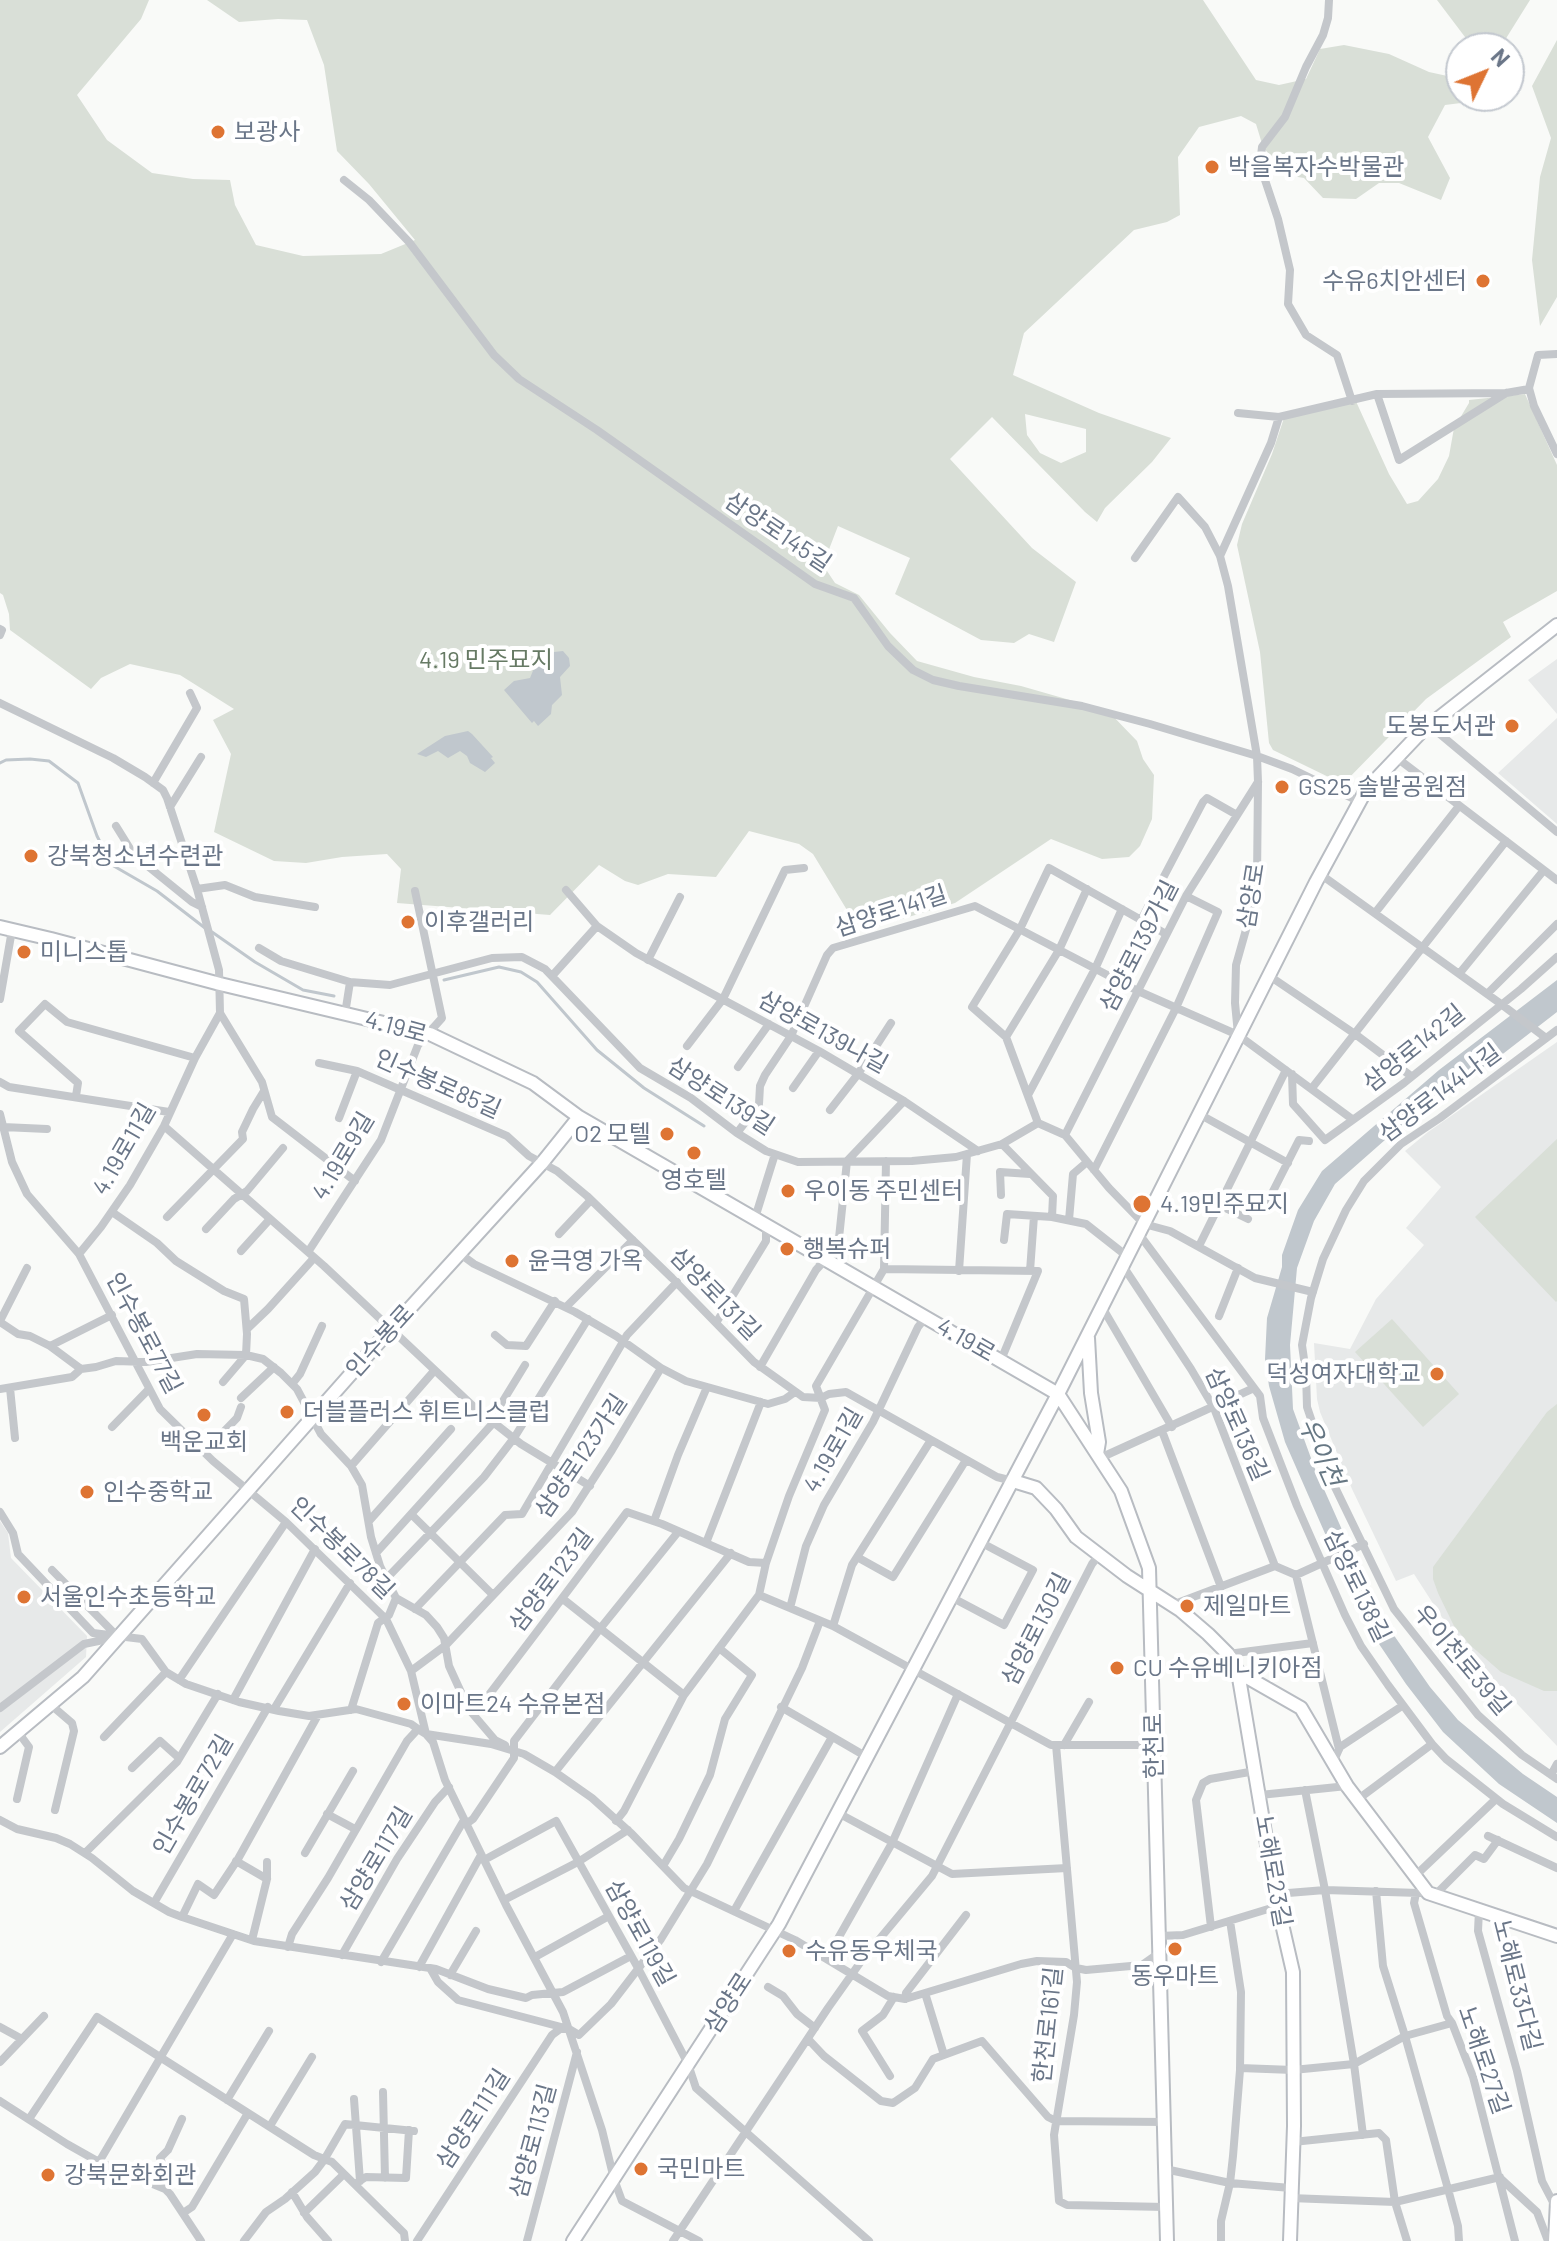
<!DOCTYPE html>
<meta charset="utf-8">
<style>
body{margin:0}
#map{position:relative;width:1557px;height:2241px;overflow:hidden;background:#f9faf8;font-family:Barlow,sans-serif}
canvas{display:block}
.north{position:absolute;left:1445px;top:32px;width:80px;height:80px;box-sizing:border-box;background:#fff;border:2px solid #c3c8cf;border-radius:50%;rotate:47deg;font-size:22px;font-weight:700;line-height:32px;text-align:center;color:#6a7688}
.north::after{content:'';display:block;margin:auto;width:28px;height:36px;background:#de7433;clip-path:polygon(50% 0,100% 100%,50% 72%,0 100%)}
</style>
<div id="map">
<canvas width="1557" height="2241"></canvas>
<div class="north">N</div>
</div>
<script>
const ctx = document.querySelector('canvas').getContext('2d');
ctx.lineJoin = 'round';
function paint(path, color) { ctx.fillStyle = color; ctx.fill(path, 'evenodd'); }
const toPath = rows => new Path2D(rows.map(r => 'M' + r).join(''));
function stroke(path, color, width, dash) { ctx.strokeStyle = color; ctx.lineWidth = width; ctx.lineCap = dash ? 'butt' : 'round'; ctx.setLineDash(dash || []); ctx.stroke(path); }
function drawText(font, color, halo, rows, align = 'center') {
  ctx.font = font + ' Barlow,"Noto Sans KR",sans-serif'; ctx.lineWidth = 8; ctx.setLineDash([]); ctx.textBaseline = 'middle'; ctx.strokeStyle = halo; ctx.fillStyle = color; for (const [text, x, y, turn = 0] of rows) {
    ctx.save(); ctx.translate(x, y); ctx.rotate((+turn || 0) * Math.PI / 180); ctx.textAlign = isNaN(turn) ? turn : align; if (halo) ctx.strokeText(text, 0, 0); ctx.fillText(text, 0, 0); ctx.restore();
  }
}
paint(toPath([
 [1557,659,1557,714,1528,680],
 [1557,718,1557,824,1498,773],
 [1557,1042,1557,1746,1486,1671,1445,1622,1414,1574,1396,1581,1352,1489,1320,1412,1317,1399,1314,1343,1350,1349,1376,1299,1424,1245,1406,1228,1441,1187,1405,1151,1428,1132],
 [0,1521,8,1533,11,1558,87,1636,86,1657,0,1732]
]), '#e7e9e9');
paint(toPath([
 [0,0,149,0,141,19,77,95,107,140,152,173,193,179,230,180,235,205,256,245,303,256,381,254,415,240,369,184,337,151,324,65,307,20,278,19,239,22,207,0,1203,0,1256,80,1279,85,1306,79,1320,49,1344,45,1389,54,1429,72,1461,79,1461,96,1472,96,1469,102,1445,105,1428,137,1450,178,1441,200,1399,183,1379,183,1356,199,1323,198,1304,178,1286,175,1263,147,1256,124,1241,116,1199,127,1178,157,1180,215,1167,222,1134,230,1024,333,1013,375,1099,413,1171,438,1152,462,1105,508,1097,522,1085,512,992,417,950,459,1032,548,1076,582,1054,642,1029,634,1014,643,981,640,895,594,910,558,838,526,823,565,835,583,859,595,890,633,917,661,974,677,1021,686,1108,711,1137,741,1143,759,1154,775,1152,819,1140,846,1129,857,1102,859,1051,839,955,903,872,928,853,920,813,854,799,844,749,831,716,877,668,874,638,885,625,881,599,865,550,915,397,903,401,869,387,854,342,857,306,863,274,861,214,832,231,754,213,720,234,709,180,675,130,664,101,678,91,689,10,630,9,614,3,595,0,593],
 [1025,414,1086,429,1086,452,1061,463,1040,453,1027,435],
 [1437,0,1530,0,1500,48,1467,48,1468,41],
 [1557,40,1557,297,1540,326,1532,260,1540,177,1551,138,1532,86],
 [1525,394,1557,465,1557,591,1503,622,1511,637,1426,699,1343,784,1273,750,1269,743,1260,652,1237,545,1242,524,1272,454,1284,418,1354,397,1389,474,1407,504,1418,501,1438,479,1449,456,1454,428,1469,403,1469,400],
 [1557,1139,1557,1301,1556,1302,1475,1217],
 [1392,1319,1459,1394,1423,1427,1355,1352],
 [1557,1404,1557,1691,1544,1691,1501,1672,1470,1645,1454,1626,1438,1593,1433,1579,1433,1567,1547,1412]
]), '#d9dfd7');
paint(toPath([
 [563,651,569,658,570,666,560,677,562,695,552,705,551,714,538,726,534,721,532,723,504,690,514,681,530,678,537,661,544,661,554,652],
 [468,731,472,734,493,757,491,758,495,763,485,772,470,763,467,756,460,751,448,758,438,751,426,757,417,754,445,736],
 [1557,980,1557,1012,1495,1060,1436,1095,1335,1184,1314,1221,1297,1268,1290,1345,1293,1409,1315,1469,1359,1568,1393,1634,1430,1687,1458,1720,1523,1774,1557,1797,1557,1823,1499,1784,1443,1732,1406,1684,1377,1641,1344,1577,1285,1442,1269,1386,1265,1359,1267,1318,1282,1267,1282,1255,1298,1210,1322,1171,1439,1070]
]), '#c0c7cd');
stroke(toPath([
 [0,763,6,760,30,759,49,761,78,783,97,836,112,865,157,891,205,928],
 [212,932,255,962,303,990,334,996],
 [444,980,499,967,521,972,537,982,597,1050,644,1088,704,1126]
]), '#c0c7cd', 3);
const secondary = toPath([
 [0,927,51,939,220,984,430,1034,533,1083,579,1117,1058,1394,1121,1491,1149,1568,1167,2241],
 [1088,1338,1091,1393,1099,1442,1097,1454],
 [1013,1481,1036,1488,1056,1509,1076,1537,1127,1576,1180,1610,1208,1634,1228,1654,1238,1672,1301,1708,1347,1786,1428,1893,1557,1936],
 [1238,1672,1276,1898,1293,1972,1294,2126,1290,2241],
 [0,1747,83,1677,380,1341,542,1163,579,1117],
 [573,2241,779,1924,1058,1394,1316,882,1366,790,1421,732,1557,625],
 [1555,2241,1557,2201]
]);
stroke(secondary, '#b8bcc2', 16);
stroke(toPath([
 [1329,0,1328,18,1323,35,1306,67,1285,117,1262,147,1260,165,1278,219,1290,270,1288,304,1306,335,1337,355,1352,401],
 [344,180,369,200,409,242,494,355,519,379,597,430,815,584,854,598,888,646,913,670,933,680,959,686,1082,706,1150,724,1257,756,1292,769,1360,802],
 [1557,354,1538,355,1529,388,1534,406,1557,454],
 [1377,394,1399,460,1506,393],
 [1279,417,1377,394,1506,393,1529,389],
 [1220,556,1271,443,1279,417,1238,413],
 [1135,558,1178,497,1205,527,1220,556,1228,586,1257,756,1258,782,1257,879,1249,919,1236,965,1235,1003,1238,1034],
 [0,629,2,630,0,635],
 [0,703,113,758,145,777,163,790,167,798,197,889,219,970,220,1013,195,1058,164,1126,130,1185,101,1227,79,1254],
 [1429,725,1557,832],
 [1397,758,1557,880],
 [153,783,197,708,190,693],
 [170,807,201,757],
 [116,826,134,855,192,902,202,907],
 [1320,874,1501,1004,1546,1038],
 [197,889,225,885,255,897,315,907],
 [566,890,597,926,636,953,819,1051,904,1101,978,1151],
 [1375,913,1459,806],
 [1141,920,1203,802,1207,798,1237,815],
 [259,948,281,961,350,982,390,985,492,958,522,957,545,969,640,1068,691,1098,737,1133,766,1151,798,1162,912,1161,956,1157,1002,1144,1038,1123,1065,1135,1109,1188,1144,1224,1170,1231,1255,1278,1313,1292],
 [648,960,680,897],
 [1459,974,1544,870],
 [1268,975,1355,1034,1411,1076],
 [552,976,597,926],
 [1487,994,1557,924],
 [0,999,12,930],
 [220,1013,262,1082,272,1117,355,1181],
 [345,1014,350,982],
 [1557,1030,1440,1118,1401,1144,1364,1181,1346,1210,1323,1259,1311,1298,1302,1345,1306,1373,1307,1407,1332,1481,1394,1609,1478,1715,1522,1755,1557,1779],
 [1006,1037,1059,950,1087,889],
 [687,1046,723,999,785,870,804,868],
 [319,1063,357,1071,507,1136,529,1156,557,1171,587,1196,672,1278,754,1362,803,1397,821,1398,829,1394,846,1392,997,1477,1013,1481],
 [738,1067,769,1024],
 [1292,1074,1293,1104,1325,1140,1404,1083,1521,989,1557,957],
 [0,1082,9,1087,169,1112],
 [793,1088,819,1051],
 [1312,1088,1506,841],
 [1028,1095,1095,969,1122,909],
 [76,1096,78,1083,19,1031,45,1004,67,1022,195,1058],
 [830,1110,858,1074,891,1023],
 [0,1114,12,1162,27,1194,79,1254,160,1409,213,1461,286,1522,386,1619,411,1671,426,1734,433,1742,445,1780,506,1905,563,2012,602,2130,614,2179,622,2201,699,2241],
 [1199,1114,1288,1163],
 [339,1118,357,1071],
 [1038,1123,1006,1037,972,1007,1020,929,1049,868,1166,934],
 [164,1126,324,1266,474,1407,521,1444,590,1486],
 [3,1127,47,1129],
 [737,1133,759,1104,760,1086,765,1075,791,1036,827,955,833,948,975,906,1138,991,1238,1035,1352,1119],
 [1065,1135,1186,896,1258,782],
 [1002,1144,1053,1196,1052,1217],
 [1094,1170,1176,1008,1218,912,1186,896],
 [1001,1195,1000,1172,1030,1174],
 [1219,1205,1248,1219],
 [1265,1207,1299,1140,1309,1141],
 [112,1212,157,1243,176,1261,224,1291,244,1299,247,1334,246,1355,223,1382],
 [167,1217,243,1139,242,1132,253,1109,264,1091],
 [755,1218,775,1154],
 [1069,1220,1073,1174,1087,1162],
 [206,1229,234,1199,247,1191,283,1148],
 [559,1234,591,1200],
 [1139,1234,1260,1396,1263,1418,1297,1506,1345,1615,1361,1646,1388,1685,1432,1744,1446,1759,1503,1804,1557,1837],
 [1004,1240,1007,1214,1052,1217,1086,1224,1128,1257],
 [1199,1246,1286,1070],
 [241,1251,270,1219],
 [308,1252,381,1140,418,1045,442,1018,415,891],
 [459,1253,474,1264,575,1312,616,1336,661,1368,686,1381,768,1404,785,1399,795,1392],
 [1123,1266,1191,1369,1214,1408,1275,1566],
 [884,1269,886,1161],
 [959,1271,967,1154],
 [1030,1271,1034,1216],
 [566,1307,633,1240],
 [1102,1307,1172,1427],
 [1219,1316,1238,1268],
 [0,1321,27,1268],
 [0,1322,18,1334,30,1336,50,1346,81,1369],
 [716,1323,766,1241,766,1224],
 [247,1329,268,1309,314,1258],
 [495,1335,507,1345,526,1346,555,1301],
 [50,1346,112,1315],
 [760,1367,816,1270,833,1251,839,1238,847,1161,904,1101],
 [292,1384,300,1374,322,1326],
 [10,1388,15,1438],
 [0,1389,72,1377,81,1369,96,1367,116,1361,146,1362,197,1354,246,1355,263,1359,281,1373,297,1389,321,1434,351,1466,362,1485,371,1537,380,1566,396,1598],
 [241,1398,274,1367],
 [112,1427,149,1389],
 [1162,1431,1221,1587],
 [204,1452,237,1418,241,1407],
 [1100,1458,1254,1388],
 [351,1466,434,1371],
 [0,1512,13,1533,18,1554,93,1633,142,1639,166,1672,186,1684,239,1702,279,1711,309,1716,356,1709,411,1724,418,1729],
 [411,1514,493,1595],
 [369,1521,451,1429],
 [654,1521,678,1455,707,1387],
 [706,1543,761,1402],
 [376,1553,494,1422,495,1414,525,1365],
 [857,1557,893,1577,966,1460],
 [52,1570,117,1636],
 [1296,1575,1339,1749],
 [387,1578,484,1477,514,1438,588,1319],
 [759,1595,833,1626,1051,1745,1154,1745],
 [951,1597,1004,1625,1033,1570,980,1542],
 [396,1598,426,1615,437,1627,444,1638,449,1666,465,1701,472,1713,495,1740,505,1745],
 [563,1599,684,1695],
 [1172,1605,1275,1566,1296,1575,1364,1544],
 [790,1608,806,1546,824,1505,873,1422,918,1327,926,1317],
 [415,1609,505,1515,522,1514,627,1335,677,1282],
 [833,1626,852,1565,931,1440],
 [1228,1654,1313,1643],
 [411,1671,446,1645,572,1512,612,1450,661,1368],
 [179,1680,286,1522],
 [233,1700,315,1549],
 [51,1705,72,1723,74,1731,55,1810],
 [781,1707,867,1757],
 [0,1708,84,1644,113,1638],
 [274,1709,350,1583],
 [351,1710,378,1623,389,1615,396,1598],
 [472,1713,479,1708,539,1629,627,1512,662,1524,749,1562,766,1563],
 [104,1737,166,1672],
 [1056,1745,1077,1982,1074,2015,1054,2135,1059,2201,1067,2205,1166,2207],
 [1064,1745,1089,1702],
 [1333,1763,1340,1747,1402,1706],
 [132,1768,160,1741,179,1758],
 [555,1772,731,1553],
 [1551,1775,1557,1764],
 [1305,1790,1325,1890,1354,2064,1363,2135],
 [1260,1795,1347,1786],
 [17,1799,29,1747,18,1732],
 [1357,1800,1432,1744],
 [838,1813,952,1874,1067,1868],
 [327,1814,355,1829],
 [0,1820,17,1829,56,1838,70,1844,92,1858,133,1891,169,1912,182,1917,254,1941,430,1968,438,1982,458,2000,569,2029,579,2035,611,2004,661,1939,707,1864,802,1668,820,1621],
 [616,1821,624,1811,684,1695,759,1595,766,1563,789,1496,825,1410,816,1386,884,1269,1038,1271,1001,1360],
 [466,1824,473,1819,514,1758,514,1741,599,1630,678,1532],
 [1488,1836,1557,1868],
 [85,1853,177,1762,218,1694],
 [305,1853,353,1771],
 [484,1860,556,1821,638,1968,688,2064,696,2088,869,2241],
 [236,1861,267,1879],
 [663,1866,679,1839,710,1775,725,1719,752,1675,719,1648],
 [1415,1876,1496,1799],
 [1376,1891,1383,1966,1405,2036,1448,2189,1458,2226,1459,2241],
 [1416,1893,1414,1903,1447,2016,1452,2023,1473,2077,1515,2241],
 [1276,1894,1325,1890,1419,1893],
 [1435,1895,1475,1855,1484,1859,1498,1840],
 [504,1900,578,1862,628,1830],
 [154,1903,268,1707],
 [1479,1910,1478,1931,1517,2071,1542,2181,1555,2206],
 [734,1911,832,1737],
 [182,1917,198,1884,214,1895,238,1859,318,1715],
 [1211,1927,1196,1800,1203,1783,1210,1779,1255,1771],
 [1159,1936,1183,1935,1278,1906],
 [252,1940,267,1879,267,1862],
 [288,1947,292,1934,328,1878,407,1741,418,1729,426,1734,491,1744,524,1754,555,1772,592,1798,632,1834,684,1888,795,1940,888,1996,905,1999,1021,1964,1037,1961,1066,1962,1076,1968,1086,1970,1142,1965,1159,1953],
 [342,1955,397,1859,435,1802,449,1787],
 [535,1957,609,1916],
 [827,1958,892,1843,958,1694],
 [381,1962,464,1820],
 [419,1967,481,1855],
 [430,1968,436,1969,488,1989,526,1998,532,1995,563,1992,631,1956],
 [450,1975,476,1931],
 [768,1987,783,1996,797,2014,815,2028],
 [925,1993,944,2055],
 [905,1999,906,1993,966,1915],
 [0,2027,22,2039],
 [808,2039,824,2056,881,2101,893,2103,915,2088,933,2059,982,2041,1048,2117,1056,2121,1164,2122],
 [0,2062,44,2016],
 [1240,2068,1293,2070,1354,2064,1405,2036,1452,2023],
 [890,2076,862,2031,883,2015,894,1997],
 [383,2092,385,2178],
 [354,2099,360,2181],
 [227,2100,269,2031],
 [0,2101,67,2144,99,2162,165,2189,170,2194,201,2241],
 [29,2119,97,2017,314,2155,332,2162,404,2233,405,2241],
 [270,2126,312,2057],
 [1293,2142,1379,2133,1386,2140,1395,2202,1407,2241],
 [99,2162,233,1934],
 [1165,2169,1230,2183,1291,2188],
 [1500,2178,1537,2212,1548,2241],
 [355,2184,366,2177,406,2178,409,2130],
 [159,2186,168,2179,160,2158,168,2150,182,2119],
 [292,2192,307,2217,328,2241],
 [1290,2198,1395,2202,1500,2177],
 [183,2213,192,2207,248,2113],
 [304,2213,344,2174],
 [244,2241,266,2212,285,2199,315,2172,324,2160,345,2124,414,2131],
 [417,2241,552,2035,560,2029,565,2029],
 [527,2241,577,2052],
 [673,2241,828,2008,862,1960,932,1876,1092,1564,1099,1555],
 [1221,2241,1221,2221,1230,2183,1233,2156,1240,2070,1241,1992,1230,1921]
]), '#c4c7cb', 8);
stroke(secondary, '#fff', 12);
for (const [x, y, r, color] of [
 [218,132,8,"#de7433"],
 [1212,167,8,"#de7433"],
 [1483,281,8,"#de7433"],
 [1512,726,8,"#de7433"],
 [1282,787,8,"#de7433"],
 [31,856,8,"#de7433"],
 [408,922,8,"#de7433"],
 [24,952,8,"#de7433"],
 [667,1134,8,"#de7433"],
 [694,1153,8,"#de7433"],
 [788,1191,8,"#de7433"],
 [1142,1204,10,"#de7433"],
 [787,1249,8,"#de7433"],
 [512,1261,8,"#de7433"],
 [1437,1374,8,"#de7433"],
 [287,1412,8,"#de7433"],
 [204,1415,8,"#de7433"],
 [87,1492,8,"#de7433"],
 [24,1597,8,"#de7433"],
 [1187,1606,8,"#de7433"],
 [1117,1668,8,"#de7433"],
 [404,1704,8,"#de7433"],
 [1175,1949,8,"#de7433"],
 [789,1951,8,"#de7433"],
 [641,2169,8,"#de7433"],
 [48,2175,8,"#de7433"]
]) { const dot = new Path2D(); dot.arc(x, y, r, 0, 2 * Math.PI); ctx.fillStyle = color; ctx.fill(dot); stroke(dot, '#fff', 3); }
drawText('24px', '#6a7688', '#fff', [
 ["보광사",234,132],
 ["박을복자수박물관",1228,167],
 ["수유6치안센터",1467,281,"right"],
 ["도봉도서관",1496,726,"right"],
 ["GS25 솔밭공원점",1298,787],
 ["강북청소년수련관",47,856],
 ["이후갤러리",424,922],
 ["미니스톱",40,952],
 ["O2 모텔",651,1134,"right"],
 ["영호텔",694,1180,"center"],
 ["우이동 주민센터",804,1191],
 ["4.19민주묘지",1160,1204],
 ["행복슈퍼",803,1249],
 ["윤극영 가옥",528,1261],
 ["덕성여자대학교",1421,1374,"right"],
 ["더블플러스 휘트니스클럽",303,1412],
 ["백운교회",204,1442,"center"],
 ["인수중학교",103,1492],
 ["서울인수초등학교",40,1597],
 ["제일마트",1203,1606],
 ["CU 수유베니키아점",1133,1668],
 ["이마트24 수유본점",420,1704],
 ["수유동우체국",805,1951],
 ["동우마트",1175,1976,"center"],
 ["국민마트",657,2169],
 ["강북문화회관",64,2175]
], 'left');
drawText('24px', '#6a7688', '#fff', [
 ["삼양로145길",778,532,34],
 ["삼양로",1251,896,-81],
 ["삼양로141길",891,911,-18],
 ["삼양로139가길",1139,946,-63],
 ["4.19로",396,1027,15],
 ["삼양로139나길",823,1032,29],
 ["삼양로142길",1414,1048,-39],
 ["인수봉로85길",438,1084,24],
 ["삼양로144나길",1440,1093,-37],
 ["삼양로139길",721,1096,33],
 ["4.19로11길",124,1149,-60],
 ["4.19로9길",343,1156,-59],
 ["삼양로131길",715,1294,46],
 ["인수봉로77길",144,1333,62],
 ["4.19로",966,1340,30],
 ["인수봉로",380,1341,-48],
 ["삼양로136길",1237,1424,66],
 ["4.19로1길",833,1450,-60],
 ["삼양로123가길",581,1456,-56],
 ["인수봉로78길",342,1548,44],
 ["삼양로123길",551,1580,-53],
 ["삼양로138길",1357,1586,64],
 ["삼양로130길",1036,1629,-63],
 ["우이천로39길",1462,1660,50],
 ["한천로",1154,1746,-91],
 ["인수봉로72길",193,1795,-60],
 ["삼양로117길",376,1859,-59],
 ["노해로23길",1273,1871,80],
 ["삼양로119길",640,1933,61],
 ["노해로33다길",1517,1985,76],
 ["삼양로",728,2003,-57],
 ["한천로161길",1048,2025,-84],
 ["노해로27길",1484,2060,71],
 ["삼양로111길",473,2119,-57],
 ["삼양로113길",533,2141,-75]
]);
drawText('24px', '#667a64', '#fff', [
 ["4.19 민주묘지",486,660]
]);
drawText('italic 26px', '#667783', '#fff', [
 ["우이천",1321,1452,66]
]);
</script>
